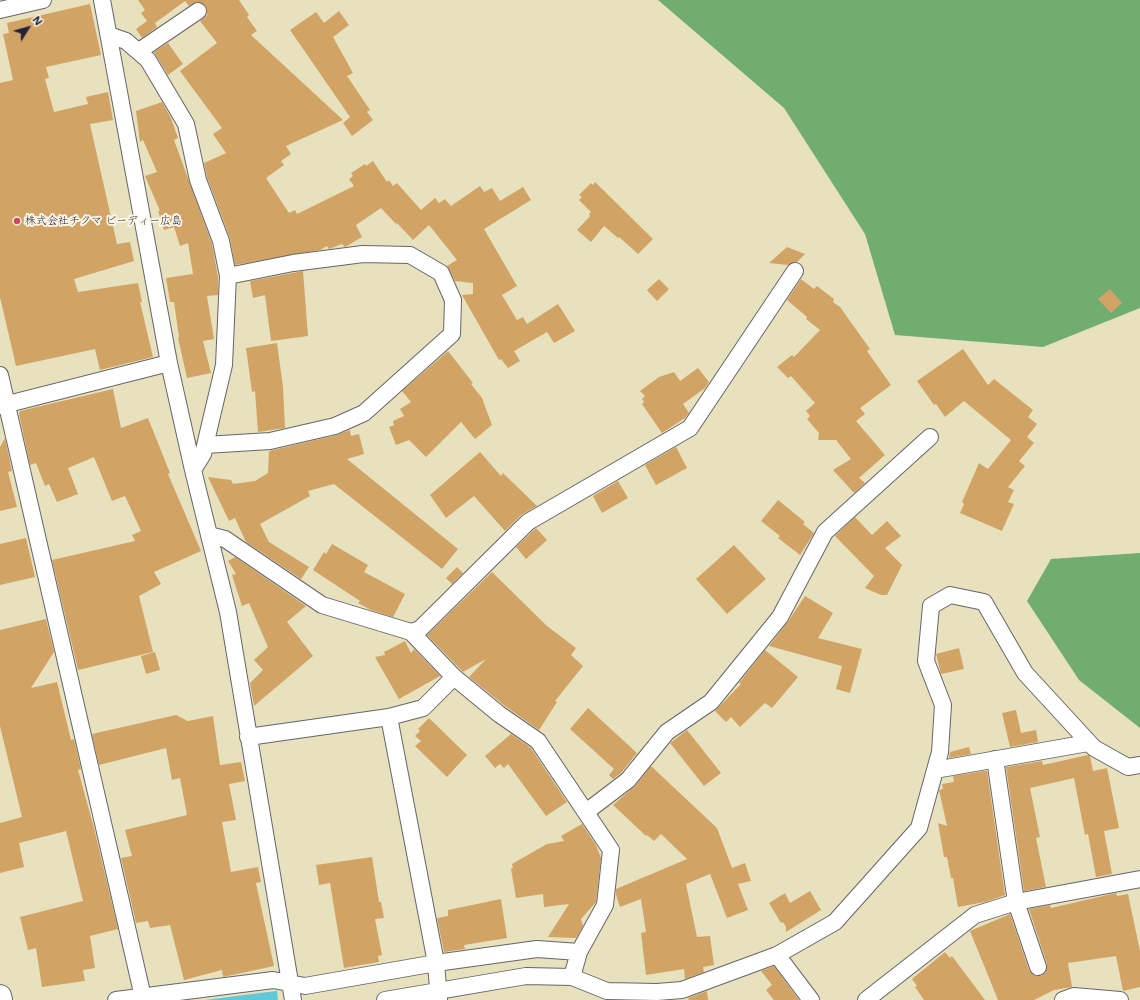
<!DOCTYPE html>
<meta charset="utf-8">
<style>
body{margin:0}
#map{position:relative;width:1140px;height:1000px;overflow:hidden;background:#e8e1be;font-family:Mali,sans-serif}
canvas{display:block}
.north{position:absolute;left:8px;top:8px;width:40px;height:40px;-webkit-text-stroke:3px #fcf5e5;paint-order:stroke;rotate:53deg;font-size:11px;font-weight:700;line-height:16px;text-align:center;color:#22223b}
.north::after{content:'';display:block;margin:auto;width:14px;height:18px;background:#22223b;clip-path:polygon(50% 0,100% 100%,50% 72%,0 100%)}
</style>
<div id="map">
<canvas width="1140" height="1000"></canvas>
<div class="north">N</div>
</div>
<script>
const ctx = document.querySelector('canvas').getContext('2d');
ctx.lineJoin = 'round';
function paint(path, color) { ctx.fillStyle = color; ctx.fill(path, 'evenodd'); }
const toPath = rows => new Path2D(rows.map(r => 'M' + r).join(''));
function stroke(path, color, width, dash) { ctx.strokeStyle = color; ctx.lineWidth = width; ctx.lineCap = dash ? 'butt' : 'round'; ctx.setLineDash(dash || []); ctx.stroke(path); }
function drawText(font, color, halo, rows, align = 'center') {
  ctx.font = font + ' Mali,"Klee One",sans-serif'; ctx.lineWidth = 4; ctx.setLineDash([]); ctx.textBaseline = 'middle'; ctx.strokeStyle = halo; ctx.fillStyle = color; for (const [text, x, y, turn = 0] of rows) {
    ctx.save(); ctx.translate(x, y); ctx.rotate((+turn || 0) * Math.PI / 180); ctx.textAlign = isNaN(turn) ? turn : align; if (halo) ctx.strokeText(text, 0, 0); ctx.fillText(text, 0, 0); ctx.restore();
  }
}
paint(toPath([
 [658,0,1140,0,1140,308,1043,347,895,335,865,234,784,108],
 [1140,553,1140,728,1079,680,1027,601,1051,559]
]), '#70ad6e');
paint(toPath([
 [277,991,278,1000,205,1000,276,991]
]), '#5fc9da');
paint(toPath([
 [138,0,239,0,249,15,247,17,257,31,251,35,343,120,286,146,291,154,281,161,284,165,266,178,289,213,295,210,297,214,354,186,349,179,353,176,351,173,365,164,366,166,373,161,387,182,389,180,393,186,397,183,421,210,435,198,439,203,445,199,451,206,480,186,484,192,492,188,500,201,523,187,531,200,484,229,517,286,502,295,517,320,523,317,527,324,558,304,575,331,554,343,547,332,514,351,520,361,508,368,501,359,499,360,462,295,473,294,473,283,455,281,447,266,457,260,429,225,413,240,396,222,397,225,381,208,356,225,362,237,345,247,342,244,329,249,327,246,320,250,235,265,230,238,207,177,204,163,226,153,213,134,222,128,180,71,217,43,200,21,207,15,206,6,198,2,189,6,185,1,155,23,157,27,142,38,136,29,147,21,141,13,145,10],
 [90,4,101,55,46,67,49,78,45,79,54,112,88,104,86,97,108,92,113,120,90,124,117,244,130,242,134,261,74,279,78,292,138,283,142,302,140,302,153,357,100,370,95,349,16,366,0,297,0,83,13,80,3,34,9,33,7,23],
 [339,11,349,25,333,37,353,73,347,76,370,110,367,112,373,120,352,136,343,123,350,117,290,30,316,12,324,23],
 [168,43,183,64,168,75,154,52],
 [162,102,171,118,178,138,174,140,212,244,218,277,218,295,207,296,214,339,203,341,211,373,187,378,178,338,179,337,174,302,170,302,166,278,193,274,188,243,180,246,174,227,164,230,158,211,160,211,145,176,157,172,143,140,140,142,136,111],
 [595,182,653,239,638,254,619,237,618,238,604,226,591,242,577,230,590,216,589,214,591,212,579,200,582,197,579,195,591,183,593,185],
 [787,247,805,254,797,262,788,265,769,263],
 [303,271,308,336,271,341,265,295,253,298,250,281],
 [659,279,669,289,657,301,647,290],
 [801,279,814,289,817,286,834,299,833,302,840,307,870,349,867,351,891,385,860,408,865,414,856,421,885,455,859,478,865,483,854,493,833,470,851,459,836,440,818,440,819,433,807,419,810,416,806,411,815,403,791,376,788,378,777,367,792,355,794,357,820,330,806,319,807,317,787,300],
 [1110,289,1122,303,1111,313,1098,299],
 [277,343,283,387,285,428,258,432,255,391,252,392,246,348],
 [963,349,988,385,994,379,1033,410,1028,417,1037,424,1027,437,1034,443,1019,461,1025,466,1008,487,1014,490,1008,502,1014,504,1002,531,960,513,964,504,962,502,979,463,988,469,1011,440,964,401,945,417,936,404,934,405,917,381],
 [448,351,473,383,471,384,482,398,492,425,475,439,461,422,426,457,409,440,396,445,389,427,394,425,393,421,404,416,400,409,411,402,402,391],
 [698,368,709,382,705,388,683,404,689,413,685,418,662,433,642,404,644,402,642,399,645,396,640,391,659,377,674,372,680,381],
 [113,389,121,428,148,418,170,473,168,474,201,551,154,572,161,584,139,596,153,652,78,670,52,560,135,541,132,535,141,531,125,496,112,501,94,457,68,468,78,494,57,502,49,484,45,486,36,463,30,465,19,414,20,411],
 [350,430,351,436,359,434,364,454,347,459,458,549,442,569,334,484,308,491,310,496,260,524,269,542,309,567,301,579,246,542,235,518,229,521,208,477,231,480,233,484,255,481,268,473,269,451,337,435],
 [5,438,12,471,8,472,17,507,0,511,0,447],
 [676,447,687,468,656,485,645,465],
 [480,452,501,476,503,473,537,506,521,515,505,531,474,496,446,518,430,495],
 [618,481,628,498,602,513,593,496],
 [778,500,805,522,803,524,814,533,800,555,778,538,780,536,761,521],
 [855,517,872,535,887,521,901,536,885,548,902,565,887,595,881,595,865,588,874,576,835,536],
 [536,528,547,540,526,559,516,547],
 [26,538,35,577,0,585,0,544],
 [332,544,368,565,364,572,405,594,393,617,371,610,358,603,360,601,313,570,324,552,326,554],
 [734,545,766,579,727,614,696,579],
 [235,557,306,606,287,622,313,656,254,706,250,683,263,670,254,660,268,647,249,603,242,606,232,575,236,574,228,561],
 [457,567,463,573,452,584,446,578],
 [492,572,547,626,576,648,571,655,583,666,555,701,557,702,539,730,505,706,469,677,486,659,463,672,427,635],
 [805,596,833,613,818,638,862,649,850,693,836,689,842,666,769,646,787,623],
 [46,619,54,652,31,688,57,682,71,740,74,739,81,769,78,770,94,828,118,929,90,936,95,968,83,970,85,981,42,987,36,948,28,950,20,917,83,901,66,831,19,843,24,867,0,873,0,823,22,817,0,726,0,630],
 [405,641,411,653,414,649,440,676,399,699,375,657,385,655,384,652],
 [959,648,964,669,941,674,936,654],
 [765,650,798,677,772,708,765,703,740,727,731,717,726,722,715,711,741,684,739,683],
 [155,652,160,670,146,674,141,656],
 [588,708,637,753,621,773,613,779,609,775,614,769,570,729],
 [1016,710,1021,733,1036,730,1038,742,1010,747,1002,713],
 [176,715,188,721,213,716,220,765,241,762,245,781,229,784,236,820,222,822,231,872,258,867,261,882,256,883,274,966,223,977,222,970,184,980,170,925,150,928,148,921,136,923,121,858,132,856,125,830,187,815,180,778,172,780,166,748,99,765,92,734],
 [429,718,467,755,447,777,415,746,421,741,415,736,420,731,418,729],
 [687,730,721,773,704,786,670,743],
 [511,734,531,748,567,802,546,816,508,764,504,768,500,764,495,768,485,756],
 [969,747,971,754,949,758,950,752],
 [1088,755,1090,756,1093,771,1107,768,1119,828,1104,831,1112,874,1096,877,1088,834,1085,835,1074,778,1030,788,1040,837,1036,838,1046,887,1024,891,1006,767,1042,761,1043,765],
 [651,766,717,828,732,868,745,863,751,881,738,884,748,910,727,918,710,874,686,884,697,937,710,936,714,965,703,967,704,972,685,979,684,969,646,975,641,933,646,932,641,899,620,907,616,895,616,889,687,859,661,834,654,841,647,835,646,836,613,805,635,786],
 [984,771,987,771,1005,895,985,902,958,907,953,878,951,878,947,857,944,857,938,823,947,826,939,790,943,789,942,784,954,782,953,776],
 [582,824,596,845,601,858,596,902,581,919,583,926,576,938,548,937,569,904,544,907,543,894,516,898,511,869,513,868,512,864,547,844,564,841,561,836],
 [372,857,379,902,381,902,384,918,375,919,382,955,378,956,379,962,344,968,330,883,319,885,316,865],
 [810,891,821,910,786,932,786,927,783,922,781,923,769,903,785,893,790,903],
 [1116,893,1117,896,1128,894,1140,951,1140,987,1123,991,1116,956,1068,963,1072,987,1054,990,1034,1000,998,1000,970,931,1010,914,1029,970,1036,976,1041,976,1045,973,1047,964,1029,909,1050,905,1051,908],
 [501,899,507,938,464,945,465,949,444,952,437,918,448,916,448,910],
 [945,952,950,958,952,956,985,1000,924,1000,915,987,917,986,912,979],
 [774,966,799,1000,774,1000,766,990,772,985,761,971],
 [707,991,708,1000,689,1000,688,998]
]), '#d1a465');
const minor = toPath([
 [102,0,169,363,193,470,228,612,293,1000],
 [0,10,43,0],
 [109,35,126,41,148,60,186,124,198,180,221,241,228,276,224,365,203,454,193,470],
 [139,51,198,11],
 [0,375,143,997],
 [0,406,169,363],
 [205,445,270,441,335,426,364,413,452,334,453,300,441,273,410,255,363,254,293,263,228,276],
 [209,535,225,539,322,605,411,632,454,677,499,714,538,741,611,850,605,905,579,952,572,977],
 [411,632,420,629,528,522,690,428,795,271],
 [389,717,436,963,439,1000],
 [248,737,389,717,423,708,454,677],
 [995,759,1016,902,1038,967],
 [935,770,1088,743],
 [586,812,628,780,667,732,711,702,780,617,825,532,930,437],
 [777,955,811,1000],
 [116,1000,273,980,305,986,436,963,537,949,579,952],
 [385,1000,526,976,572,977,607,991,657,992,682,990,777,955,835,922,919,828,940,752,943,705,926,661,931,606,950,595,984,602,1025,673,1094,748,1128,767,1140,765],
 [866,1000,975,915,1016,902,1140,879],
 [1063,1000,1074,996,1120,1000]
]);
const secondary = toPath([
 [0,996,1,1000]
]);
stroke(minor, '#676569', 18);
stroke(secondary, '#676569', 24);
stroke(minor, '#fff', 16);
stroke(secondary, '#fff', 22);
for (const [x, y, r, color] of [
 [17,221,4,"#d1495b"]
]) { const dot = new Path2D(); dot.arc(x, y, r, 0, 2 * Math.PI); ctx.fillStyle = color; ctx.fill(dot); stroke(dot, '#fcf5e5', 1.5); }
drawText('11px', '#22223b', '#fcf5e5', [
 ["株式会社チクマ ピーディー広島",25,221]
], 'left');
</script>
